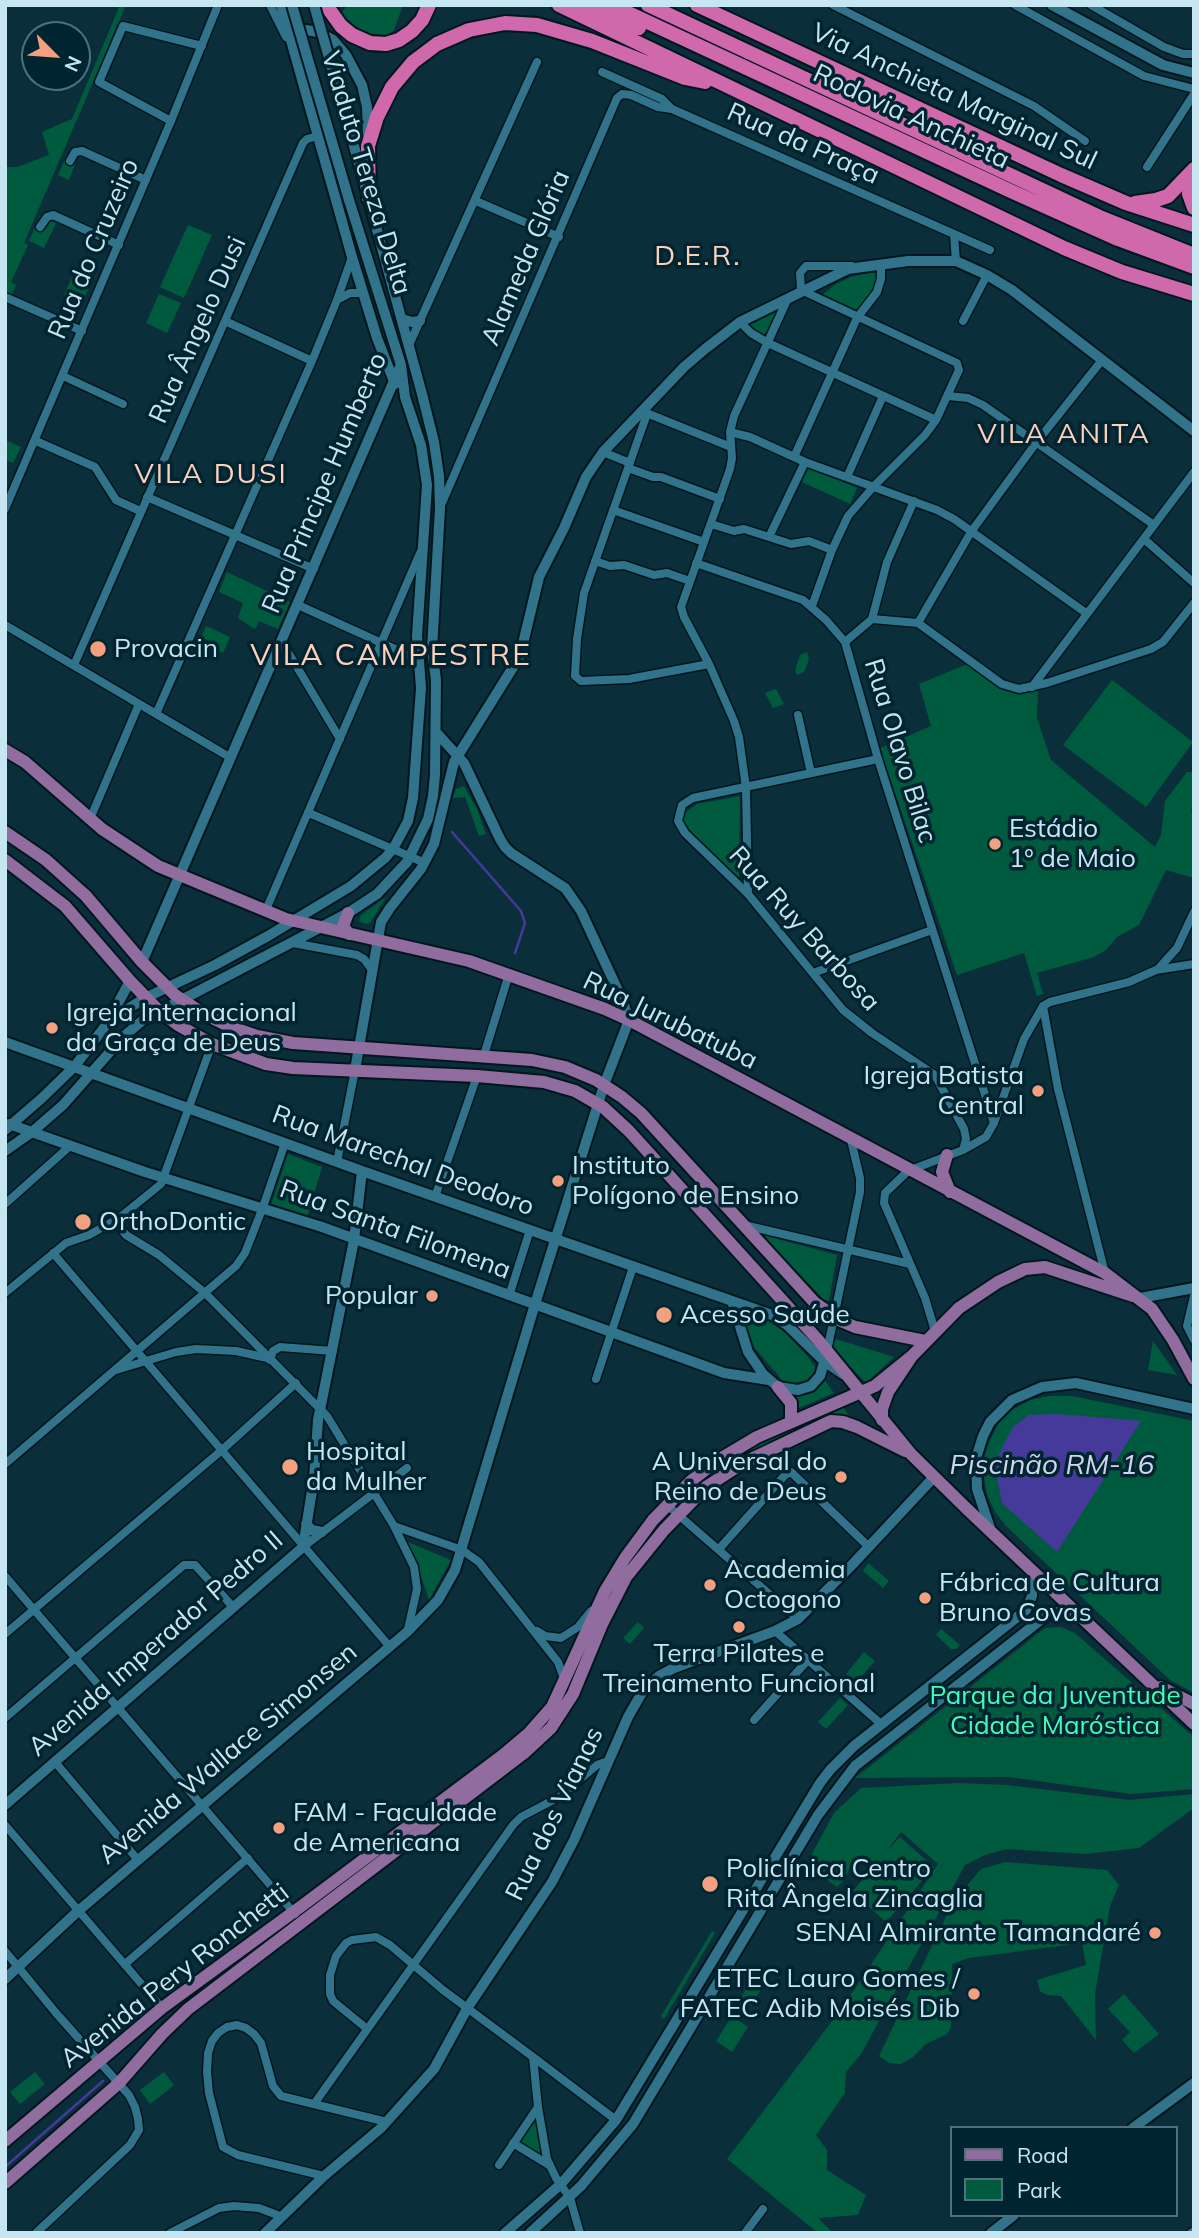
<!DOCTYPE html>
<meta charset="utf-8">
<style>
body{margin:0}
#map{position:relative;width:1199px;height:2238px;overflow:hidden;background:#0a2f3b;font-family:Mulish,sans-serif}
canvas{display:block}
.frame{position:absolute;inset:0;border:7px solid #c6e6f2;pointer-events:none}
.legend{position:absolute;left:950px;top:2126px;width:228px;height:91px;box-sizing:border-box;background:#002530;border:2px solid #4f727e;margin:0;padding:9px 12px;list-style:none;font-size:21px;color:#c6e6f2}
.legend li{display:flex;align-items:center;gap:14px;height:35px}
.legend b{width:35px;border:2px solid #4f727e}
.north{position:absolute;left:21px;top:21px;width:70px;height:70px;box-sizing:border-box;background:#002530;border:2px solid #4f727e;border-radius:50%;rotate:115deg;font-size:19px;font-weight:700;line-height:28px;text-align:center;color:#c6e6f2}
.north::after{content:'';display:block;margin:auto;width:24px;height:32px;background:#f2a07f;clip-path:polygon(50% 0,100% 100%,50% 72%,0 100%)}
</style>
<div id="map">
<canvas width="1199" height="2238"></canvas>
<div class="frame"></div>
<ul class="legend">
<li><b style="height:9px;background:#906d9e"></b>Road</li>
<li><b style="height:19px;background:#005b3e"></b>Park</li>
</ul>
<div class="north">N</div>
</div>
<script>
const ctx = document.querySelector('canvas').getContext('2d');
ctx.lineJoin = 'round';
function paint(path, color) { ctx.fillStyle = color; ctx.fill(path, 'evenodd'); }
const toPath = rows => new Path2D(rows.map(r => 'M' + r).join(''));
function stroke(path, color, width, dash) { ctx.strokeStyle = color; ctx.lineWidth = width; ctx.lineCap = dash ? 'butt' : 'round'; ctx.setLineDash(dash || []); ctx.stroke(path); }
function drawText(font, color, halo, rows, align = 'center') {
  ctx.font = font + ' Mulish,sans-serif'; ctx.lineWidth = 7; ctx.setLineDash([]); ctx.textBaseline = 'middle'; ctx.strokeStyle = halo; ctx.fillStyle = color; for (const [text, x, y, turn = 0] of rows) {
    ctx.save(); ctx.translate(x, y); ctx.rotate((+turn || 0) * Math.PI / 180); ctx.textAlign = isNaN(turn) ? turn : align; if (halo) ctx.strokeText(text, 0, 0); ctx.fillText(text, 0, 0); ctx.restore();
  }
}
paint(toPath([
 [120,5,126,5,24,243,28,245,11,282,16,285,11,296,5,294,5,167,17,167,49,155,42,132,72,119],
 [347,5,403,5,394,30,386,36,364,33,350,25,340,15],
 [67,155,77,159,69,180,58,175],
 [40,216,56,223,44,248,29,241],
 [188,225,212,235,184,298,160,287],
 [876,271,876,281,872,293,855,311,822,295,836,284,851,277],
 [72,277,90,285,82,303,64,295],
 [159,294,181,303,167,333,146,323],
 [773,309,776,312,764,336,745,324],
 [5,440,21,447,13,463,5,459],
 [809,467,857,488,850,504,802,482],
 [227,572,290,602,278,629,259,621,255,629,238,618,243,603,219,592],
 [206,626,230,637,223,653,213,648,214,643,201,637],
 [807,652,809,659,804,672,797,675,795,670,800,655],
 [970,663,1007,689,1038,688,1037,718,1051,760,1155,847,1161,835,1165,801,1187,772,1194,772,1194,799,1191,812,1194,814,1194,878,1166,870,1139,925,1117,937,1106,950,1094,957,1037,973,1043,994,1037,996,1024,953,957,975,880,748,931,726,919,684],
 [1112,680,1193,742,1146,807,1063,745],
 [776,689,784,704,773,708,765,693],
 [464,786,477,809,486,834,479,836,465,797,453,798,456,789],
 [740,796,739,877,736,876,733,878,682,825,686,812,697,804],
 [386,897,370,923,365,924,359,921,361,915],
 [288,1154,322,1167,307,1217,271,1205],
 [762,1235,837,1255,829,1301,823,1299],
 [744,1314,771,1320,784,1330,808,1357,834,1393,799,1408,778,1375,751,1344,741,1318],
 [836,1339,894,1357,866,1383,832,1348],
 [1153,1341,1177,1375,1148,1370],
 [1049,1396,1072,1396,1194,1421,1194,1693,1170,1680,1006,1526,995,1512,987,1495,984,1476,984,1458,990,1440,999,1423,1012,1410,1030,1400],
 [844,1408,849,1416,830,1416,682,1504,678,1500,694,1485,731,1457,833,1409],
 [405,1541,451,1560,429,1600,419,1570],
 [868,1563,889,1581,883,1588,863,1571],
 [638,1622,644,1628,630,1644,623,1638],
 [1061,1627,1075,1633,1194,1737,1194,1789,1131,1794,1009,1777,855,1778,1045,1628],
 [941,1629,960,1645,956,1649,951,1649,936,1635],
 [864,1652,875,1661,856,1682,846,1674],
 [840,1698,848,1705,826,1729,818,1722],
 [958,1783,1008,1785,1130,1800,1194,1794,1194,1808,1139,1848,1085,1854,1007,1849,985,1855,965,1865,861,2054,846,2072,845,2093,816,2135,827,2150,827,2170,866,2195,858,2215,818,2218,833,2233,818,2233,727,2159,842,2008,938,1864,901,1832,886,1852,900,1837,934,1867,886,1922,852,1892,876,1864,858,1856,851,1865,844,1880,837,1887,806,1865,834,1813,861,1788],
 [1005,1862,1107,1870,1119,1885,1110,1906,1095,1994,1096,2040,1061,1996,1047,1995,1040,1991,1037,1980,1086,1965,1082,1943,969,1958,952,1964,951,2027,947,2034,926,2044,913,2057,901,2064,889,2063,879,2056,953,1902,981,1869],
 [712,1931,715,1933,664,2019,661,2016],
 [753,1977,764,1984,751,2006,740,1999],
 [1124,1994,1159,2034,1134,2053,1122,2040,1130,2032,1108,2009],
 [732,2016,748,2027,732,2052,716,2041],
 [35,2072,45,2084,20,2104,10,2092],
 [164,2072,174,2085,150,2104,140,2090],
 [538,2112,547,2159,515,2142]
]), '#005b3e');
paint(toPath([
 [1057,1414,1141,1421,1057,1552,1002,1503,996,1472,999,1454,1013,1427,1029,1415]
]), '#453a9a');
stroke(toPath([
 [452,832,521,911,525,923,515,953],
 [5,2167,103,2081]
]), '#453a9a', 2.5);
const street = toPath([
 [270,5,286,37],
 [833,5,1034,106,1085,141],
 [1015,5,1144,76,1194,89],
 [1091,5,1164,47,1183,54,1194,54],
 [602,72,662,99,672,109,990,250],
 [171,121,99,82,123,26,202,46],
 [70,161,75,152,82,151,146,180],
 [1147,167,1194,94],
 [476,201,559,237],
 [40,227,47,217,53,215,119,245],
 [954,235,956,261],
 [5,297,82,331],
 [337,300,350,293,363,293],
 [225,321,312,361],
 [963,321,987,275],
 [740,322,751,333,768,343,936,420],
 [409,345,537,62],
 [63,376,123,404],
 [948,396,968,398,983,405,1154,525],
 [644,412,731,447],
 [647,414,584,593,577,639,575,676,581,681,629,679,709,664],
 [730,432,750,437,805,462,937,510,954,519,1086,613],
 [36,441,95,467,116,500,140,511],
 [603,452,630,463],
 [794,457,857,318,877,292,881,279,881,264],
 [628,468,653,477,661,477,720,499],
 [847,477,883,396],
 [147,497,314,569],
 [442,503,617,98,622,94,631,95,658,107,672,109],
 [5,509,171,121,218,5],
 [613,510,704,542],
 [711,524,734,531,744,529,791,544,809,541,832,550],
 [769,537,805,462],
 [1144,539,1194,583],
 [595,561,610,566,624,565,654,575,667,573,690,581],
 [696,563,803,600,826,620,845,642],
 [298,605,419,660],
 [812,606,832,550,848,516,874,486,925,435,936,420,959,370,957,363,801,290,800,273,806,266,852,266],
 [872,619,887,562,914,501],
 [918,623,971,532,1036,443,1102,360],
 [5,625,231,758],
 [282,642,340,739],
 [74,665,303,143,307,139,318,136],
 [1032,687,1194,472],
 [156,714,312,361,337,300,352,257],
 [798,715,811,773],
 [878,759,693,798,682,805,678,821,685,833,748,894,843,1010,872,1033,935,1075,964,1129,966,1139,963,1150],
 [309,813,425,863],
 [90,819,139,704],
 [748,894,746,788,739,737,734,721,709,664,684,617,681,607,730,469,732,458,730,432,734,416,788,298],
 [265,912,420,553],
 [293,943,357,955,364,959,372,970],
 [1159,968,1177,948,1194,912],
 [813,973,932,930],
 [1043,1006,1058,1089,1105,1273],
 [484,1055,509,974],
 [978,1073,998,1081,1011,1075],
 [994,1123,878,759,845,642,872,619,918,623,1002,684,1019,689,1047,683,1151,649,1163,642,1194,603],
 [337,1162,355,1070],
 [435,1197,477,1076],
 [5,1204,70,1146],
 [119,1218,119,1226,126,1235,159,1255,205,1293,327,1416,394,1526,414,1567,417,1589,408,1629],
 [744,1225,910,1264],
 [53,1253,390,1647],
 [5,1293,66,1243,89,1235,119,1218,161,1184,212,1044],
 [509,1296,530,1230],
 [1194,1296,1187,1326,1194,1340],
 [935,1331,925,1298,884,1203,885,1193,908,1171,963,1150,986,1137,994,1123,1024,1039,1043,1006,1050,1002,1129,982,1156,970,1194,964],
 [827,1351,860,1192,860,1178,851,1140],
 [270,1360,273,1351,280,1347,333,1351],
 [116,1370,176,1352,196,1349,236,1351,267,1358],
 [596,1379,633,1267],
 [5,1464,236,1266,245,1253,263,1207,285,1143],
 [667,1505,798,1619],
 [394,1526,462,1550,479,1562,558,1662,564,1679],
 [303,1547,407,1468],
 [719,1549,785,1475,791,1472,868,1546],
 [5,1576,295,1914],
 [537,1631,545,1636,561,1638,578,1627,591,1611],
 [775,1631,881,1724],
 [5,1634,222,1450,296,1383],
 [5,1718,184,1565,195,1565,233,1607],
 [754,1720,807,1661],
 [55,1762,138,1860],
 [5,1825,162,2008],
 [5,1951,56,2013,129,2095,135,2107,138,2119,139,2130,130,2145,36,2233],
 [125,1964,248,1858],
 [366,2028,333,2001,330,1994,330,1975,336,1956,346,1943,352,1940,376,1937,390,1945,443,1990,533,2057,538,2107,547,2159,556,2178,570,2198,580,2233],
 [533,2057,616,2120],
 [314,2104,513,1825,521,1817,559,1797,597,1765,608,1761],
 [513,2143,549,2165],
 [499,2165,538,2107],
 [324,2176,238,2155,223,2147,209,2093,207,2072,208,2053,212,2041,218,2033,227,2027,237,2025,246,2028,254,2034,261,2043,273,2086,281,2096,387,2122],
 [170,2233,219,2208,234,2206,259,2208,280,2216],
 [745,2233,763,2209],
 [1191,2233,1194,2231]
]);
const secondary = toPath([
 [281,5,352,257,377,338,395,384],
 [1052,5,1163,65,1194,73],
 [295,37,306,30,318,32,333,40,346,55,362,85,367,107,368,136],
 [402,319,412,322,420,321],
 [142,962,400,367],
 [110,1018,130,981],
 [5,1042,362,1171,772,1315,787,1325,824,1361,843,1374],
 [355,1070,381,922,390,908,421,869,434,844,454,762,520,656,539,577,564,528,586,477,603,452,684,367,705,349,740,322,848,269,908,261,956,261,987,275,1012,290,1194,431],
 [9,1124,145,1172,322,1227,724,1373,769,1380],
 [5,1130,42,1098,75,1066,109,1021,145,998,215,965,268,936,351,886,385,858,393,849,408,821,413,798,421,688,417,636,427,485,421,445,405,397,401,365,349,200],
 [5,1151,32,1132,63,1105,123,1037,143,1020,348,913,377,894,407,862,428,819,433,796,435,775,436,680,432,649,440,508,439,476,434,442,422,394,354,146],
 [1140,1298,1194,1288],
 [732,1301,748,1352,763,1374,778,1387,798,1390,811,1386,820,1376,826,1356],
 [306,1524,312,1530,322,1532],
 [991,1531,977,1489,976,1458,983,1436,990,1422,1012,1400,1042,1387,1076,1383,1194,1409],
 [5,1805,303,1547,314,1478,318,1420,354,1240,362,1171],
 [5,1979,77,1912,407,1632,438,1600,455,1570,535,1304,604,1085,629,1020,622,999,581,911,570,895,565,888,511,853,505,847,500,839,464,763,436,732],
 [1133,2128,1194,2083],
 [265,2233,324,2176,381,2128,434,2069,468,2007,552,1882,574,1840,628,1717,644,1689,659,1676,674,1668,775,1631,798,1619,850,1567,934,1477],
 [505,2233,561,2184,616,2120,820,1783,830,1770,854,1746,1026,1610,1032,1596,1032,1570],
 [530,2233,581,2186,633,2124,818,1815,855,1766,1047,1615,1061,1611,1080,1615],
 [991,2233,1014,2215]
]);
const primary = toPath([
 [5,750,25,762,102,829,158,866,286,919,469,961,605,1009,629,1020,1105,1273,1152,1309,1173,1340,1194,1379],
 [5,832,46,860,86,896,142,962,175,995,204,1014,228,1026,257,1036,293,1043,532,1060,565,1067,596,1080,622,1097,641,1113,815,1303,841,1321,855,1327,925,1341],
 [5,860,65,906,130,981,159,1011,178,1025,212,1044,266,1064,293,1068,477,1076,544,1082,575,1091,603,1107,629,1131,819,1341,911,1454,967,1509,1194,1724],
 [348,913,343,926,349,934],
 [947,1155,942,1172,950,1192],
 [778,1387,791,1403,791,1420],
 [882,1420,882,1409,888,1392,912,1356,959,1308,998,1282,1025,1269,1045,1267,1133,1296],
 [1161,1687,1194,1704],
 [5,2141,162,2008,303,1905,503,1755,529,1733,552,1707,605,1591,625,1558,653,1520,691,1481,715,1462,757,1437,875,1386,912,1356],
 [5,2183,119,2083,162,2034,188,2009,524,1753,551,1728,573,1694,602,1624,626,1577,664,1530,706,1487,743,1463,831,1421,843,1422,857,1427,905,1451]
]);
const highway = toPath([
 [326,5,341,26,352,35,370,43,386,44,399,40,412,31,422,20,429,5],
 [559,5,1064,248,1122,272,1194,294],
 [582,5,639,28],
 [611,5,1015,193,1118,239,1194,267],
 [648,5,1102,218,1194,255],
 [697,5,1061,175,1126,203,1194,225],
 [1192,173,1189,194,1194,208],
 [369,198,368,146,377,117,392,87,413,62,437,44,469,30,505,23,537,25,592,41,685,78,705,82],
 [1135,203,1156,200,1168,196,1194,169]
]);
stroke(street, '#02161d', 11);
stroke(secondary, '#02161d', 14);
stroke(primary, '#02161d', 16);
stroke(highway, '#02161d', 18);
stroke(street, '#30738a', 8);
stroke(secondary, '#30738a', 10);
stroke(primary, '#906d9e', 12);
stroke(highway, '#d069ab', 14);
const secondaryBridge = toPath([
 [292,5,349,200],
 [314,5,354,146]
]);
stroke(secondaryBridge, '#02161d', 14, []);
stroke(secondaryBridge, '#30738a', 10);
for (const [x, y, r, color] of [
 [98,649,9,"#f2a07f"],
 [995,844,7,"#f2a07f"],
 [52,1028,7,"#f2a07f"],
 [1038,1091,7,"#f2a07f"],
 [558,1181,7,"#f2a07f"],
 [83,1222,9,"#f2a07f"],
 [432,1296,7,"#f2a07f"],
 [664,1315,9,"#f2a07f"],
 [290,1467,9,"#f2a07f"],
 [841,1477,7,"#f2a07f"],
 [710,1585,7,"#f2a07f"],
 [925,1598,7,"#f2a07f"],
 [739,1627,7,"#f2a07f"],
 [279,1828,7,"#f2a07f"],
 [710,1884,9,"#f2a07f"],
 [1155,1933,7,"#f2a07f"],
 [974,1994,7,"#f2a07f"]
]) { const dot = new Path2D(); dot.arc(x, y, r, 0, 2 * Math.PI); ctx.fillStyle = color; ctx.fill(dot); stroke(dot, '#002530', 2.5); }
drawText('26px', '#c6e6f2', '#002530', [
 ["Via Anchieta Marginal Sul",954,97,25],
 ["Rodovia Anchieta",911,117,25],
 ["Rua da Praça",803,144,24],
 ["Viaduto Tereza Delta",366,173,73],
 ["Rua do Cruzeiro",94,249,-67],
 ["Alameda Glória",526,258,-67],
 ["Rua Ângelo Dusi",198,330,-66],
 ["Rua Principe Humberto",325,483,-67],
 ["Rua Olavo Bilac",900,751,73],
 ["Rua Ruy Barbosa",804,929,48],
 ["Rua Jurubatuba",670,1021,26],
 ["Rua Marechal Deodoro",403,1161,20],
 ["Rua Santa Filomena",395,1230,20],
 ["Avenida Imperador Pedro II",156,1644,-41],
 ["Avenida Wallace Simonsen",228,1754,-40],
 ["Rua dos Vianas",555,1814,-64],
 ["Avenida Pery Ronchetti",175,1976,-38]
]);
drawText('26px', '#c6e6f2', '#002530', [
 ["Provacin",114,649],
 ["Estádio",1009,829],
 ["1º de Maio",1009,859],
 ["Igreja Internacional",66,1013],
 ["da Graça de Deus",66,1043],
 ["Igreja Batista",1024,1076,"right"],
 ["Central",1024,1106,"right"],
 ["Instituto",572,1166],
 ["Polígono de Ensino",572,1196],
 ["OrthoDontic",99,1222],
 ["Popular",418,1296,"right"],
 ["Acesso Saúde",680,1315],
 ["Hospital",306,1452],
 ["da Mulher",306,1482],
 ["A Universal do",827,1462,"right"],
 ["Reino de Deus",827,1492,"right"],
 ["Academia",724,1570],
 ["Octogono",724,1600],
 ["Fábrica de Cultura",939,1583],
 ["Bruno Covas",939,1613],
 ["Terra Pilates e",739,1654,"center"],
 ["Treinamento Funcional",739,1684,"center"],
 ["FAM - Faculdade",293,1813],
 ["de Americana",293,1843],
 ["Policlínica Centro",726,1869],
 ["Rita Ângela Zincaglia",726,1899],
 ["SENAI Almirante Tamandaré",1141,1933,"right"],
 ["ETEC Lauro Gomes /",960,1979,"right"],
 ["FATEC Adib Moisés Dib",960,2009,"right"]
], 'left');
drawText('26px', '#3cffb8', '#002530', [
 ["Parque da Juventude",1055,1696],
 ["Cidade Maróstica",1055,1726]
]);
ctx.letterSpacing = '2px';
drawText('28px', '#fecfbc', '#002530', [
 ["D.E.R.",698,257],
 ["VILA ANITA",1064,435],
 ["VILA DUSI",211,475]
]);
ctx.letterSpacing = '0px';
drawText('italic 28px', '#d2d3ed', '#002530', [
 ["Piscinão RM-16",1052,1466]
]);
ctx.letterSpacing = '2px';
drawText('30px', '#fecfbc', '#002530', [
 ["VILA CAMPESTRE",391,656]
]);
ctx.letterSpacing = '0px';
</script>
